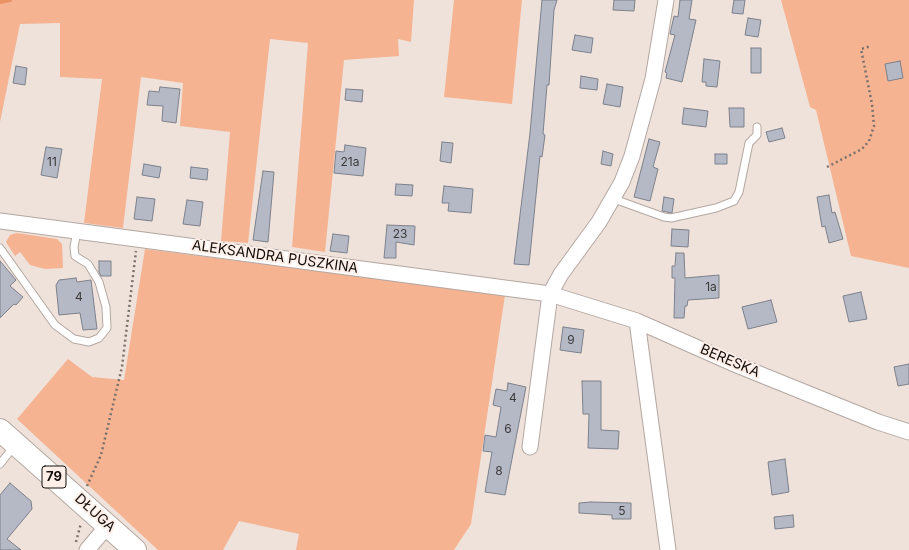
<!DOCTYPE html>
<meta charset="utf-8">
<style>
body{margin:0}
canvas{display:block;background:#efe2db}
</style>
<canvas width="909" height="550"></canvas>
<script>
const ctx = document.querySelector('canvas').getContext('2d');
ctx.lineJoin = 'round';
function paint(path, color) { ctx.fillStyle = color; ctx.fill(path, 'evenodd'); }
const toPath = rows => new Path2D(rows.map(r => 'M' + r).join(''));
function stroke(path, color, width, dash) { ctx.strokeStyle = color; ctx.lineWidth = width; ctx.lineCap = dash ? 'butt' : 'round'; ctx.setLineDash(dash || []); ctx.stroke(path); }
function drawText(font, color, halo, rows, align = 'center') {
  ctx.font = font + ' Inter,sans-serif'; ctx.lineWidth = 4; ctx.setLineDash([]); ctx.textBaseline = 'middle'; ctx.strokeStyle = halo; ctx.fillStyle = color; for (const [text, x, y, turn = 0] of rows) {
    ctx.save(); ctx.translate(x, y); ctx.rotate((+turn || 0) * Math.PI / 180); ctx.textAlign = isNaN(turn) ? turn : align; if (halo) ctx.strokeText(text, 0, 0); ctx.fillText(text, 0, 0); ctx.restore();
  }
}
paint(toPath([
 [0,0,414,0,411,42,398,39,399,56,344,60,325,252,292,247,308,43,270,39,248,243,221,241,230,132,180,126,183,83,141,77,123,228,84,223,102,79,60,77,60,23,20,24,0,122],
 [454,0,522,0,512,104,444,97],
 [781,0,909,0,909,268,851,256,816,110,810,107],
 [17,233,57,239,62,244,63,268,45,269,30,265,20,252,15,256,6,242,10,235],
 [145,249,505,295,471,524,454,550,296,550,299,534,239,521,223,550,158,550,17,419,68,359,92,377,124,380]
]), '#f5b392');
stroke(toPath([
 [0,2,10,0]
]), '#eb9163', 4);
const building = toPath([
 [542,0,557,0,554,10,549,85,547,85,543,134,545,135,542,157,540,156,529,265,514,264,530,133,542,0],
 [614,0,635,0,634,11,613,10,614,0],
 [680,0,692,0,689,19,696,20,682,82,666,78,667,73,665,72,675,35,670,34,674,16,678,17,680,0],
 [734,0,745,0,743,14,732,13,734,0],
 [748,18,761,20,758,37,745,35,748,18],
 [575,35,593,38,591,53,572,50,575,35],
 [751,48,761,48,761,73,751,73,751,48],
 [704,59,720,61,717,87,706,86,706,82,702,82,704,59],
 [900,61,903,78,888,81,885,64,900,61],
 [16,66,27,68,25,85,13,83,16,66],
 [581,76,598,79,597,90,580,88,581,76],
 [607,84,623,87,620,107,603,104,607,84],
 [160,87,180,89,176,123,162,121,163,106,147,105,149,91,159,92,160,87],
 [346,89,363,90,362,102,345,100,346,89],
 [684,108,708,111,706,127,682,124,684,108],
 [729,108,744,108,744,127,730,127,729,108],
 [782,128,785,138,769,142,766,132,782,128],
 [649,139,660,142,653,167,658,169,650,201,634,197,649,139],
 [442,142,453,143,451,163,440,161,442,142],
 [345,145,366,148,363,176,334,173,336,151,344,152,345,145],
 [46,147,62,149,57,178,41,175,46,147],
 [603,151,613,154,611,166,601,164,603,151],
 [715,154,727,154,727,164,715,164,715,154],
 [144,164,161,167,159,178,142,175,144,164],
 [191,167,208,169,207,180,190,178,191,167],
 [263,171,274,172,268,242,253,240,263,171],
 [396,184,413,185,412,196,395,195,396,184],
 [444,186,473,189,471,213,448,211,449,203,442,203,444,186],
 [829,195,832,213,835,212,843,239,829,243,825,226,822,227,817,197,829,195],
 [137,197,155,199,152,221,134,219,137,197],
 [664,197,674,199,672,213,662,211,664,197],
 [187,200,203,202,200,226,183,224,187,200],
 [387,225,415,226,414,245,396,242,396,258,384,258,387,225],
 [672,229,689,230,688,247,671,246,672,229],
 [333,234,349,236,347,253,330,251,333,234],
 [676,253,684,253,685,278,719,275,719,298,688,300,687,306,685,306,684,318,674,318,675,278,672,278,672,266,675,266,676,253],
 [0,261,16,280,10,286,23,297,16,305,14,304,0,318,0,261],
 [99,261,111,261,111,276,101,276,99,272,99,261],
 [76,278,77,282,91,280,97,329,83,330,80,313,59,315,56,285,59,280,76,278],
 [861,292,867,319,849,322,843,296,861,292],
 [771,300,777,322,748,329,742,307,771,300],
 [563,327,584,330,581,353,560,350,563,327],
 [909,364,909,384,898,386,894,367,909,364],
 [582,381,601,381,601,430,619,431,618,449,588,448,589,414,583,414,582,381],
 [508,383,526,387,505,495,485,492,492,452,483,451,485,435,496,437,501,407,493,405,496,389,507,391,508,383],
 [785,459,789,492,772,495,768,462,785,459],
 [10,483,31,501,32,509,7,539,21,550,0,550,0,495,10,483],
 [591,502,631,503,631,519,612,519,612,515,579,513,579,503,591,502],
 [793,515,794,527,775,529,774,517,793,515]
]);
paint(building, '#b5b9c5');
stroke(building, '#7d818c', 1);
const lane = toPath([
 [614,199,664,217,671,218,716,208,734,201,739,192,749,143,757,135,757,127],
 [0,248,55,325,74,339,89,342,99,338,107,328,106,307,99,282,88,264,75,256,74,247,77,231],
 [0,464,15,445]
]);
const street = toPath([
 [0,221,550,294,637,321,732,363,878,422,909,432],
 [637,321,668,550],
 [530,447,550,294,561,274,599,222,622,182,632,156,653,79,666,0],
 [87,550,108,525]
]);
const primary = toPath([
 [0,430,135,550]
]);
stroke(lane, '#b4a7a1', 9);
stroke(street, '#b4a7a1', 17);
stroke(primary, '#b4a7a1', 24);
stroke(toPath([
 [827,167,862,149,869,141,874,126,872,104,861,49,871,46],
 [87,486,101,455,122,367,136,251],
 [76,542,81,523]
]), '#7a716d', 2.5, [2, 3]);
stroke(lane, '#fff', 7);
stroke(street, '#fff', 15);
stroke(primary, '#fff', 22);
drawText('12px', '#3c3a3b', null, [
 ["11",52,162],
 ["21a",350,162],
 ["23",400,234],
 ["1a",711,287],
 ["4",79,297],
 ["9",571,340],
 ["4",513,398],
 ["6",508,429],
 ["8",499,471],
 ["5",622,511]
]);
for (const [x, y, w] of [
 [54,477,24]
]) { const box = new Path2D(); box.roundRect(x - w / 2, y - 11, w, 22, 3); ctx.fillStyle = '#fdefe8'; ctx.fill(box); stroke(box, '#140f0d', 1); }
drawText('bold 13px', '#140f0d', null, [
 ["79",54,477]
]);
drawText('14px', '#140f0d', '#fdefe8', [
 ["ALEKSANDRA PUSZKINA",275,257,8],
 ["BERESKA",730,361,23],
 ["DŁUGA",95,513,42]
]);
</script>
